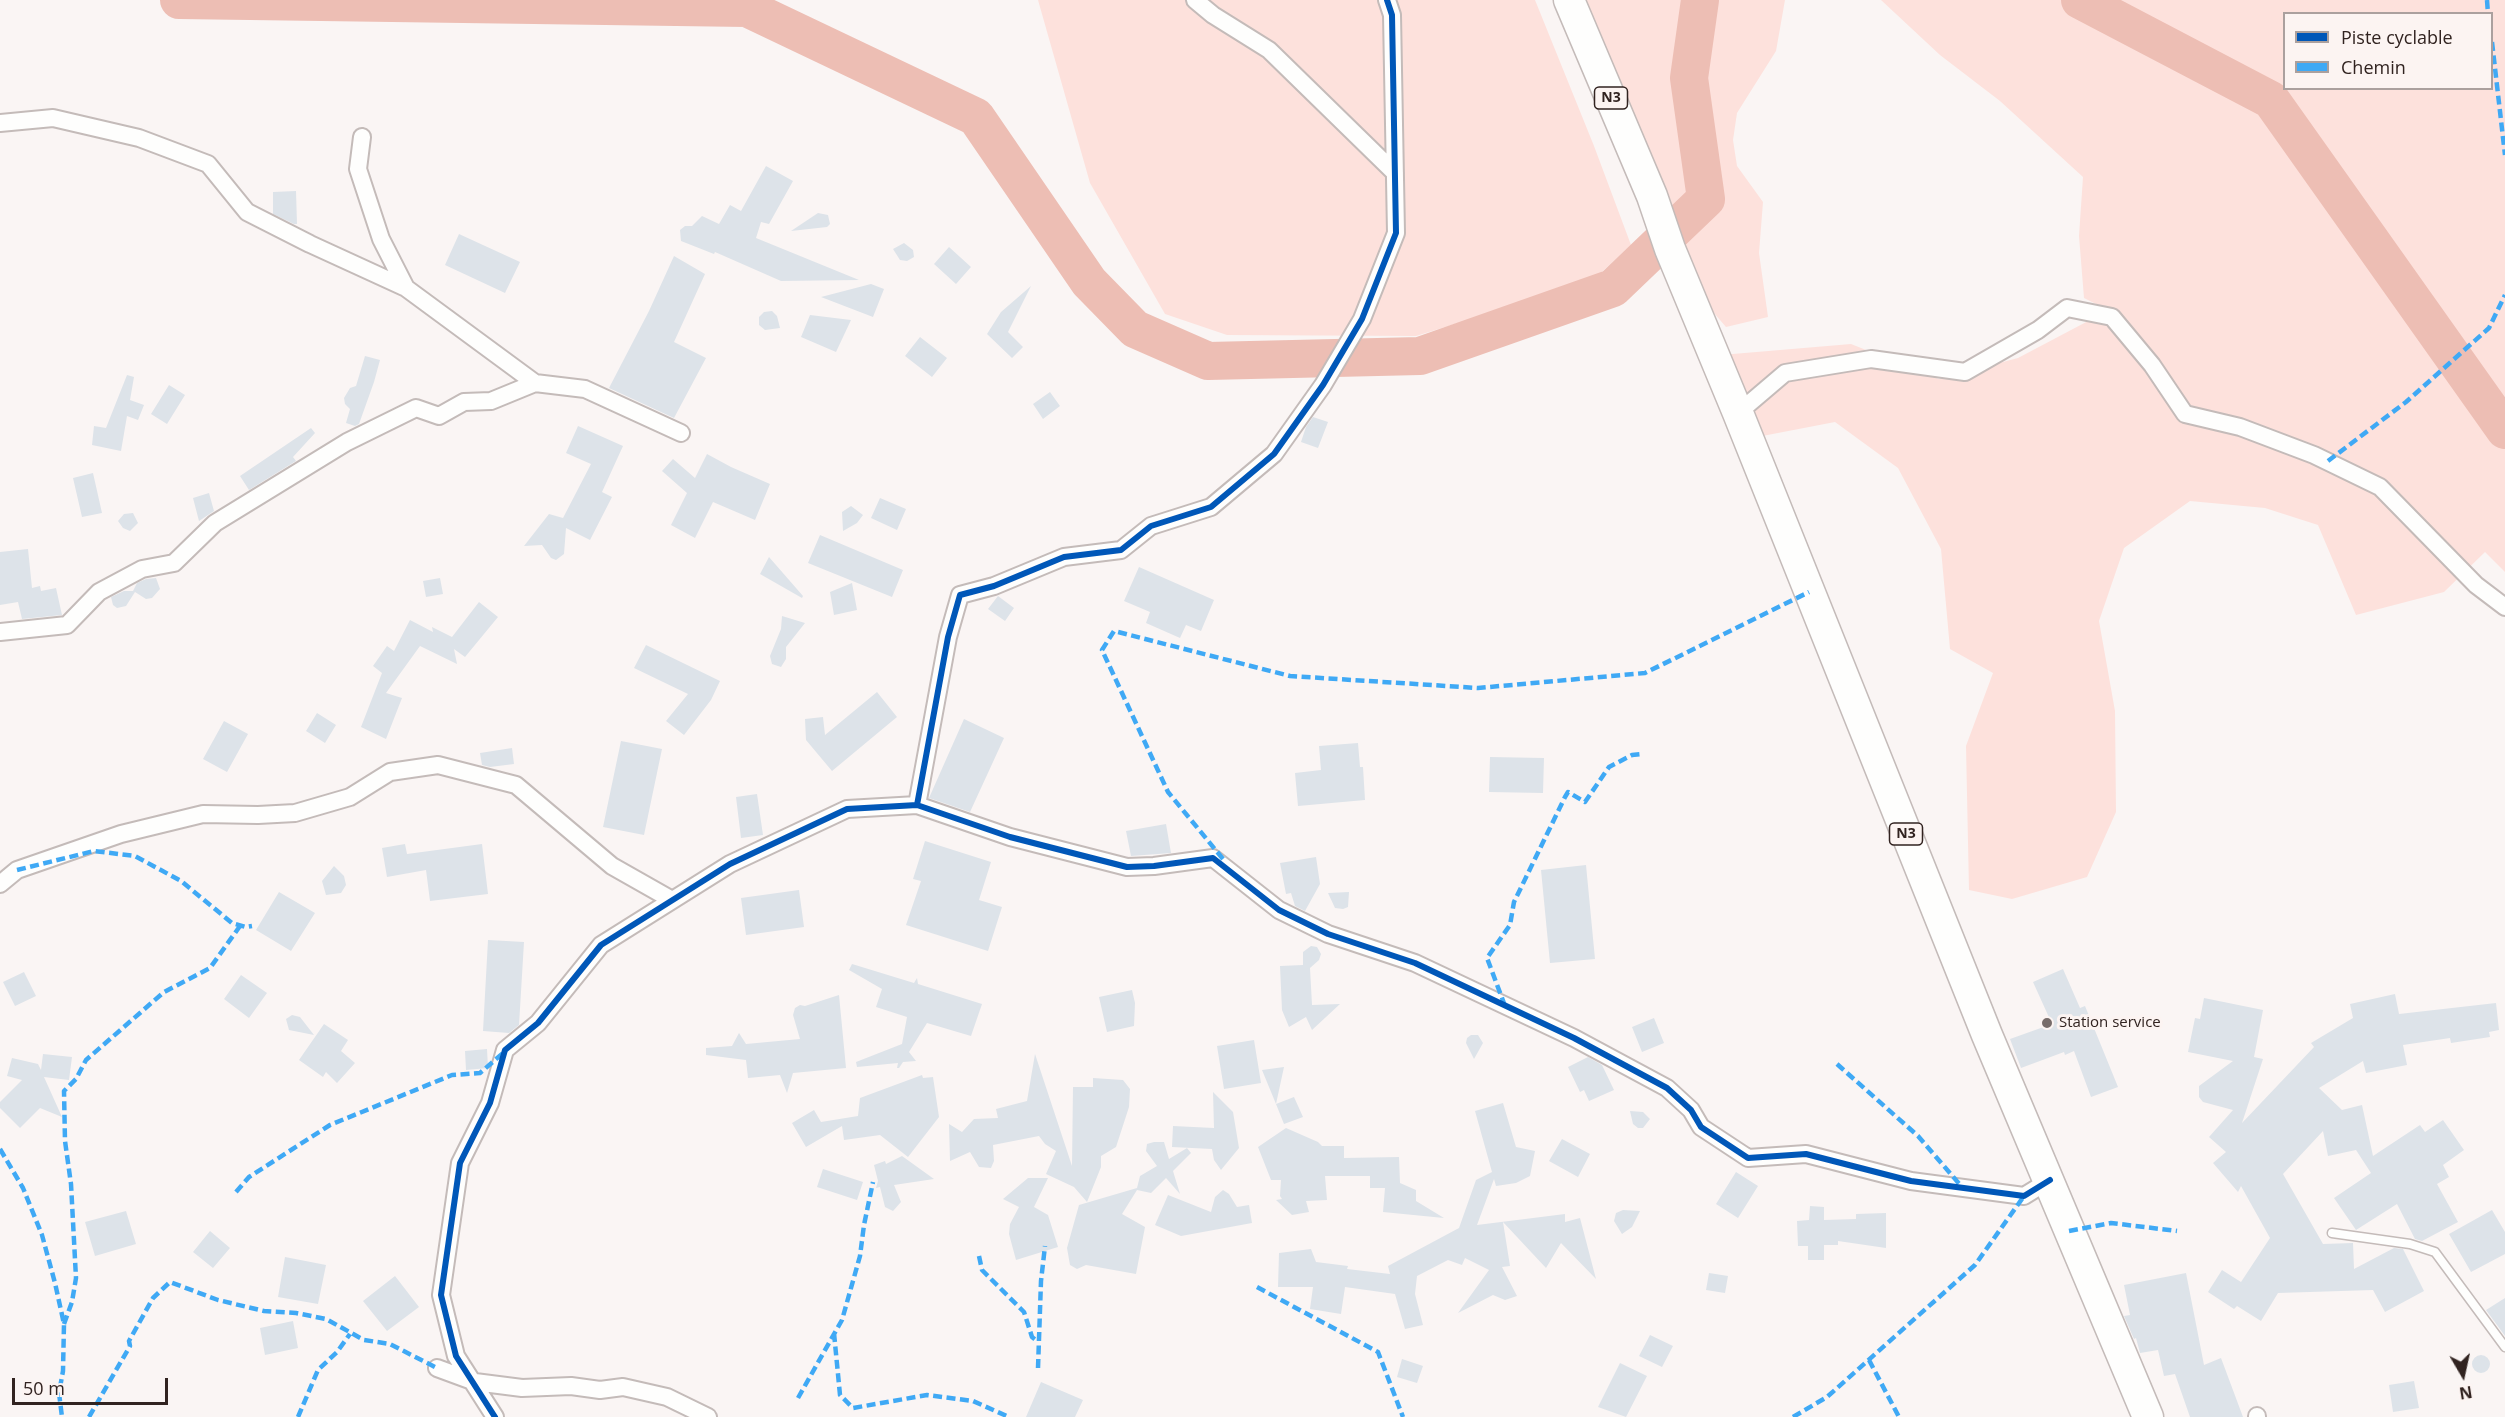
<!DOCTYPE html>
<style>
body{margin:0}
#map{position:relative;width:2505px;height:1417px;overflow:hidden;background:#faf5f4;font-family:"Open Sans",sans-serif}
canvas{display:block}
.legend{position:absolute;left:2283px;top:12px;width:210px;height:78px;box-sizing:border-box;background:#fcf4f2;border:2px solid #aba09e;margin:0;padding:8px 10px;list-style:none;font-size:18px;color:#312320}
.legend li{display:flex;align-items:center;gap:12px;height:30px}
.legend b{width:30px;border:2px solid #aba09e}
.north{position:absolute;left:2433px;top:1345px;width:60px;height:60px;-webkit-text-stroke:4px #fcf4f2;paint-order:stroke;rotate:171deg;font-size:16px;font-weight:700;line-height:24px;text-align:center;color:#312320}
.north::after{content:'';display:block;margin:auto;width:21px;height:27px;background:#312320;clip-path:polygon(50% 0,100% 100%,50% 72%,0 100%)}
.scale{position:absolute;left:12px;top:1378px;width:156px;height:27px;box-sizing:border-box;border:3px solid #312320;border-top:0;padding-left:8px;font-size:18px;line-height:21px;white-space:nowrap;color:#312320;-webkit-text-stroke:4px #fcf4f2;paint-order:stroke}
</style>
<div id="map">
<canvas width="2505" height="1417"></canvas>
<ul class="legend">
<li><b style="height:8px;background:#0057b8"></b>Piste cyclable</li>
<li><b style="height:8px;background:#3fa9f5"></b>Chemin</li>
</ul>
<div class="north">N</div>
<div class="scale">50 m</div>
</div>
<script>
const ctx = document.querySelector('canvas').getContext('2d');
ctx.lineJoin = 'round';
function paint(path, color) { ctx.fillStyle = color; ctx.fill(path, 'evenodd'); }
const toPath = rows => new Path2D(rows.map(r => 'M' + r).join(''));
function stroke(path, color, width, dash) { ctx.strokeStyle = color; ctx.lineWidth = width; ctx.lineCap = dash ? 'butt' : 'round'; ctx.setLineDash(dash || []); ctx.stroke(path); }
function drawText(font, color, halo, rows, align = 'center') {
  ctx.font = font + ' "Open Sans",sans-serif'; ctx.lineWidth = 6; ctx.setLineDash([]); ctx.textBaseline = 'middle'; ctx.strokeStyle = halo; ctx.fillStyle = color; for (const [text, x, y, turn = 0] of rows) {
    ctx.save(); ctx.translate(x, y); ctx.rotate((+turn || 0) * Math.PI / 180); ctx.textAlign = isNaN(turn) ? turn : align; if (halo) ctx.strokeText(text, 0, 0); ctx.fillText(text, 0, 0); ctx.restore();
  }
}
paint(toPath([
 [1038,0,1535,0,1594,146,1631,245,1591,282,1416,336,1227,335,1165,314,1090,183],
 [1577,0,1785,0,1776,51,1737,113,1733,140,1737,166,1763,202,1759,253,1768,317,1726,327,1666,257],
 [1881,0,2505,0,2505,572,2485,552,2444,592,2356,615,2318,525,2265,508,2190,501,2124,548,2099,621,2115,711,2116,812,2087,877,2012,899,1969,890,1966,746,1993,673,1950,649,1941,549,1898,468,1835,422,1752,438,1721,355,1851,344,1939,379,2018,358,2090,320,2128,320,2084,298,2079,236,2083,177,2000,101,1940,55],
 [2284,14,2492,14,2492,88,2284,88]
]), '#fde1dc');
stroke(toPath([
 [179,0,747,8,976,117,1089,282,1135,329,1208,361,1420,356,1613,288,1706,199,1689,78,1700,0],
 [2080,0,2271,100,2505,430]
]), '#edbeb4', 38);
paint(toPath([
 [766,166,793,181,769,224,761,222,756,238,859,280,781,281,715,252,714,254,681,241,680,230,685,226,692,226,702,216,719,224,730,205,741,211],
 [296,191,297,224,294,224,273,214,273,192],
 [818,213,828,215,830,224,827,227,791,231],
 [459,234,520,262,505,293,445,265],
 [904,243,913,250,914,257,907,261,900,260,893,249],
 [949,247,971,267,956,284,934,264],
 [674,256,705,274,674,342,706,358,674,418,609,388,649,311],
 [871,284,884,289,873,317,821,297],
 [1031,286,1008,332,1023,347,1012,358,987,334,1001,312],
 [772,311,777,316,780,328,765,330,759,325,759,317,764,312],
 [810,315,851,320,836,352,801,337],
 [920,337,947,358,932,377,905,356],
 [365,356,380,360,374,382,359,424,355,426,346,423,350,409,345,404,344,398,350,388,356,386],
 [127,375,134,377,130,400,144,405,138,420,127,416,121,451,92,445,94,426,106,428],
 [169,385,185,395,167,424,151,414],
 [1050,392,1060,406,1043,419,1033,404],
 [1313,417,1328,422,1318,448,1301,442,1306,427],
 [578,426,623,446,602,492,612,497,590,540,566,528,564,554,556,560,551,558,542,545,524,546,549,514,563,518,591,464,566,453],
 [311,428,315,433,293,457,296,461,249,490,240,476],
 [707,454,731,467,770,484,755,520,713,502,695,538,671,525,687,493,662,471,673,459,695,478],
 [93,473,102,513,82,517,73,478],
 [209,493,214,511,199,521,193,498],
 [880,498,906,509,897,530,871,518],
 [851,506,863,515,857,523,843,531,842,512],
 [133,513,138,523,130,531,123,528,118,521,124,514],
 [820,535,903,570,892,597,808,563],
 [28,549,32,588,40,586,41,591,56,588,62,615,22,619,18,602,0,605,0,552],
 [769,557,803,596,802,598,760,574],
 [1139,567,1214,600,1201,631,1186,625,1180,638,1146,623,1150,612,1124,601],
 [156,578,160,589,152,598,146,599,135,592,126,606,117,608,113,605,111,597,124,591,133,591,137,583,146,579],
 [440,578,443,594,426,597,423,581],
 [852,583,857,610,834,615,830,592],
 [998,596,1014,608,1005,621,988,609],
 [479,602,498,617,465,657,454,649,457,664,420,646,386,693,402,698,386,739,361,727,382,673,373,666,387,646,394,651,410,620,433,632,432,627,452,637],
 [782,616,805,623,786,647,786,659,781,667,772,664,770,656,781,629],
 [646,645,720,681,711,700,684,735,666,721,688,694,634,668],
 [877,692,897,717,832,771,806,740,805,719,823,717,825,735],
 [317,713,336,725,325,743,306,731],
 [964,719,1004,738,970,812,929,798],
 [224,721,248,734,227,772,203,759],
 [621,741,662,749,644,835,603,827],
 [1358,743,1360,767,1363,767,1365,800,1298,806,1295,773,1321,770,1319,746],
 [512,748,514,764,490,767,482,765,480,753],
 [1490,757,1544,758,1543,793,1489,792],
 [757,794,763,835,741,838,736,797],
 [1166,824,1171,853,1131,856,1126,831],
 [925,841,991,862,979,900,1002,907,988,951,906,925,921,881,913,879],
 [405,844,407,854,482,844,488,894,430,901,426,870,387,877,382,848],
 [1316,857,1320,884,1305,911,1295,906,1291,893,1286,894,1280,863],
 [1586,865,1595,959,1550,963,1541,870],
 [334,866,344,876,346,885,341,893,326,895,322,881],
 [799,890,804,927,746,935,741,898],
 [279,892,315,913,291,951,256,930],
 [1349,892,1348,907,1343,909,1335,908,1328,893],
 [488,940,524,942,519,1025,509,1033,483,1031],
 [1311,946,1317,947,1321,954,1319,960,1310,968,1312,1005,1340,1004,1312,1030,1306,1017,1289,1027,1282,1010,1280,966,1303,965,1303,952],
 [852,964,914,983,917,978,918,984,982,1004,971,1036,927,1023,909,1052,916,1061,903,1062,899,1068,897,1068,898,1063,857,1067,856,1062,902,1044,907,1017,876,1007,882,989,849,970],
 [2063,969,2080,1008,2085,1006,2118,1087,2091,1097,2074,1051,2065,1055,2064,1052,2021,1068,2010,1039,2052,1024,2033,982],
 [24,972,36,996,15,1006,3,982],
 [241,975,267,993,249,1018,224,999],
 [1132,990,1135,1003,1134,1026,1107,1032,1099,997],
 [2395,994,2399,1014,2496,1003,2499,1030,2489,1032,2490,1037,2451,1043,2450,1038,2403,1045,2407,1065,2366,1073,2363,1061,2319,1088,2342,1110,2362,1105,2373,1156,2420,1125,2425,1132,2443,1120,2464,1150,2443,1165,2449,1177,2437,1184,2458,1222,2422,1241,2415,1239,2397,1204,2356,1230,2334,1198,2371,1173,2356,1150,2328,1156,2323,1131,2283,1174,2323,1244,2353,1243,2354,1269,2394,1248,2403,1249,2424,1291,2385,1312,2373,1290,2278,1293,2261,1321,2237,1306,2234,1309,2208,1292,2222,1270,2241,1282,2270,1238,2241,1186,2238,1192,2213,1163,2226,1152,2209,1137,2233,1110,2203,1102,2199,1097,2199,1086,2233,1061,2188,1052,2195,1018,2200,1019,2204,998,2263,1010,2254,1057,2263,1059,2242,1123,2314,1047,2311,1043,2353,1018,2350,1004],
 [839,995,846,1068,793,1073,787,1093,780,1075,748,1078,746,1060,706,1055,706,1048,732,1046,739,1033,746,1044,800,1039,793,1015,795,1008,800,1005,805,1006],
 [292,1015,300,1017,314,1035,289,1030,286,1019],
 [1654,1018,1664,1043,1642,1052,1632,1027],
 [324,1024,348,1040,341,1051,355,1063,337,1083,326,1072,323,1077,299,1060],
 [1471,1035,1478,1035,1483,1043,1474,1059,1466,1043,1467,1038],
 [1254,1040,1261,1083,1224,1089,1217,1046],
 [487,1049,488,1068,466,1070,465,1051],
 [43,1054,72,1057,69,1080,44,1077,62,1117,40,1108,20,1128,0,1108,0,1102,22,1080,7,1076,12,1058,38,1064,41,1070],
 [1035,1054,1072,1166,1073,1087,1093,1087,1093,1078,1123,1080,1130,1089,1129,1107,1116,1147,1101,1156,1101,1167,1087,1202,1074,1187,1046,1174,1056,1151,1045,1144,1039,1136,993,1145,994,1161,991,1168,979,1167,970,1152,950,1161,949,1124,962,1132,974,1119,998,1118,996,1109,1027,1101],
 [1588,1057,1602,1065,1614,1090,1589,1101,1584,1090,1580,1092,1568,1067],
 [1284,1067,1276,1104,1262,1070],
 [922,1075,923,1078,933,1077,939,1117,908,1157,880,1135,844,1140,842,1126,806,1147,792,1123,814,1110,821,1122,858,1116,860,1098],
 [1213,1092,1233,1112,1239,1148,1221,1170,1214,1160,1212,1149,1172,1147,1173,1126,1214,1128],
 [1294,1097,1303,1117,1284,1124,1276,1104],
 [1503,1103,1516,1147,1535,1151,1530,1176,1516,1183,1496,1186,1494,1179,1477,1225,1565,1214,1565,1222,1580,1218,1596,1279,1561,1243,1546,1268,1503,1222,1510,1266,1502,1267,1517,1296,1505,1300,1493,1295,1458,1313,1489,1270,1465,1258,1462,1265,1448,1260,1417,1276,1415,1294,1423,1325,1405,1329,1395,1294,1345,1287,1341,1314,1310,1309,1313,1287,1278,1287,1279,1253,1311,1249,1316,1262,1348,1266,1347,1269,1390,1274,1388,1266,1459,1228,1476,1180,1492,1172,1475,1111],
 [1630,1111,1643,1112,1650,1119,1643,1128,1638,1128,1633,1124],
 [1286,1128,1318,1142,1322,1146,1344,1146,1344,1158,1399,1157,1400,1183,1416,1190,1416,1201,1444,1218,1383,1212,1385,1188,1370,1188,1370,1176,1325,1176,1327,1200,1306,1201,1309,1212,1292,1215,1276,1200,1282,1199,1280,1196,1281,1180,1271,1180,1258,1147],
 [1562,1139,1590,1154,1578,1177,1549,1161],
 [1154,1142,1164,1142,1169,1159,1187,1148,1191,1153,1173,1171,1180,1194,1166,1178,1151,1193,1137,1190,1122,1214,1145,1227,1136,1274,1086,1265,1077,1269,1070,1265,1067,1248,1079,1205,1137,1188,1140,1176,1157,1166,1146,1151,1147,1144],
 [902,1156,934,1179,894,1185,901,1202,893,1211,885,1207,880,1187,876,1188,878,1181,874,1165,885,1161,886,1164],
 [823,1169,863,1182,857,1200,817,1187],
 [1736,1172,1758,1186,1738,1218,1716,1204],
 [1028,1178,1048,1178,1034,1207,1048,1215,1058,1247,1016,1260,1009,1234,1010,1224,1019,1207,1003,1199],
 [1223,1190,1229,1194,1237,1207,1249,1205,1252,1223,1181,1236,1155,1225,1168,1195,1211,1212,1215,1197],
 [1810,1206,1824,1207,1824,1220,1856,1219,1856,1214,1886,1213,1886,1248,1838,1241,1838,1245,1824,1245,1824,1260,1808,1260,1808,1246,1798,1246,1797,1221,1809,1220],
 [1623,1210,1640,1211,1632,1227,1622,1234,1614,1221,1616,1213],
 [2492,1210,2505,1232,2505,1254,2471,1272,2449,1234],
 [126,1211,136,1244,95,1256,85,1222],
 [210,1231,230,1248,213,1268,193,1252],
 [285,1257,326,1265,318,1304,278,1297],
 [1709,1273,1728,1276,1725,1293,1706,1290],
 [2186,1273,2204,1365,2221,1358,2243,1417,2190,1417,2175,1374,2164,1376,2158,1350,2140,1353,2136,1338,2134,1339,2124,1316,2130,1315,2124,1285],
 [395,1276,419,1307,387,1331,363,1301],
 [2505,1298,2505,1336,2486,1310],
 [293,1321,298,1348,265,1355,260,1328],
 [1650,1335,1673,1346,1662,1367,1639,1356],
 '2472 1364a9 9 0 1 1 18 0a9 9 0 1 1-18 0Z',
 [1402,1359,1423,1366,1417,1383,1397,1377],
 [1620,1363,1647,1376,1626,1417,1598,1407],
 [2414,1381,2419,1408,2393,1412,2389,1385],
 [1041,1382,1083,1400,1075,1417,1026,1417]
]), '#dde3e9');
const lane = toPath([
 [2332,1233,2410,1244,2435,1252,2505,1347]
]);
const street = toPath([
 [1195,0,1213,15,1269,50,1395,173],
 [0,123,53,118,139,138,208,164,247,212,310,244,406,288],
 [362,137,358,169,381,239,406,288,535,383],
 [1738,413,1785,373,1871,359,1965,372,2038,330,2067,308,2112,317,2152,365,2185,414,2240,427,2314,455,2380,487,2476,585,2505,607],
 [0,632,67,625,99,592,142,569,174,563,215,523,347,442,416,408,439,416,464,402,491,401,535,383,585,389,681,433],
 [917,805,948,637,960,595,994,586,1064,557,1121,550,1151,526,1211,507,1274,454,1323,385,1362,319,1396,233,1392,15,1387,0],
 [0,884,17,870,121,834,203,814,258,815,295,813,350,797,390,772,438,765,516,785,612,866,672,900],
 [437,1368,475,1382,522,1388,571,1386,600,1390,623,1387,667,1397,708,1417],
 [2257,1416,2257,1417],
 [495,1417,456,1356,441,1295,460,1163,490,1103,505,1050,538,1023,601,945,730,864,847,809,917,805,1010,837,1127,867,1154,866,1213,858,1279,910,1328,934,1415,963,1574,1038,1667,1088,1691,1110,1701,1127,1748,1158,1806,1154,1911,1181,2024,1196,2050,1180]
]);
const highway = toPath([
 [1569,0,1652,196,1670,249,1738,413,1987,1035,2148,1417]
]);
stroke(lane, '#c4bbb9', 11);
stroke(street, '#c4bbb9', 20);
stroke(highway, '#c4bbb9', 33);
stroke(lane, '#fefefd', 8);
stroke(street, '#fefefd', 16);
stroke(highway, '#fefefd', 30);
stroke(toPath([
 [2487,0,2488,14],
 [2492,42,2505,155],
 [2328,461,2406,402,2489,328,2505,295],
 [1223,859,1168,792,1102,650,1114,631,1290,676,1478,688,1645,673,1809,592],
 [17,870,94,851,135,856,181,881,232,923,246,927,252,926],
 [1505,1006,1487,958,1510,925,1514,902,1565,797,1568,792,1585,802,1609,767,1632,755,1641,754],
 [1837,1064,1918,1136,1962,1187],
 [0,1149,23,1188,42,1235,55,1283,64,1324,63,1371,59,1393,62,1417],
 [236,1192,249,1177,330,1125,452,1075,480,1073,503,1053],
 [2069,1231,2111,1223,2177,1231],
 [979,1256,982,1270,1024,1312,1032,1337,1037,1341],
 [1257,1287,1378,1352,1403,1417],
 [64,1324,72,1302,76,1278,71,1184,65,1141,64,1091,76,1079,86,1060,164,992,210,968,240,926],
 [834,1333,840,1395,853,1408,927,1395,973,1401,1009,1417],
 [1869,1360,1899,1417],
 [1038,1368,1041,1281,1045,1246],
 [798,1398,842,1320,860,1256,864,1225,873,1182],
 [89,1417,130,1346,129,1341,153,1298,170,1282,218,1300,264,1311,296,1313,326,1319,364,1340,390,1344,437,1368],
 [298,1417,318,1370,337,1352,350,1334],
 [1793,1417,1827,1397,1975,1265,2024,1196]
]), '#3fa9f5', 4.5, [9, 4.5]);
stroke(toPath([
 [917,805,948,637,960,595,994,586,1064,557,1121,550,1151,526,1211,507,1274,454,1323,385,1362,319,1396,233,1392,15,1387,0],
 [495,1417,456,1356,441,1295,460,1163,490,1103,505,1050,538,1023,601,945,730,864,847,809,917,805,1010,837,1127,867,1154,866,1213,858,1279,910,1328,934,1415,963,1574,1038,1667,1088,1691,1110,1701,1127,1748,1158,1806,1154,1911,1181,2024,1196,2050,1180]
]), '#0057b8', 6);
for (const [x, y, r, color] of [
 [2047,1023,6,"#776c6a"]
]) { const dot = new Path2D(); dot.arc(x, y, r, 0, 2 * Math.PI); ctx.fillStyle = color; ctx.fill(dot); stroke(dot, '#fcf4f2', 2); }
for (const [x, y, w] of [
 [1611,98,33],
 [1906,834,33]
]) { const box = new Path2D(); box.roundRect(x - w / 2, y - 11, w, 22, 4.5); ctx.fillStyle = '#fcf4f2'; ctx.fill(box); stroke(box, '#312320', 1.5); }
drawText('bold 14px', '#312320', null, [
 ["N3",1611,98],
 ["N3",1906,834]
]);
drawText('15px', '#312320', '#fcf4f2', [
 ["Station service",2059,1023]
], 'left');
</script>
